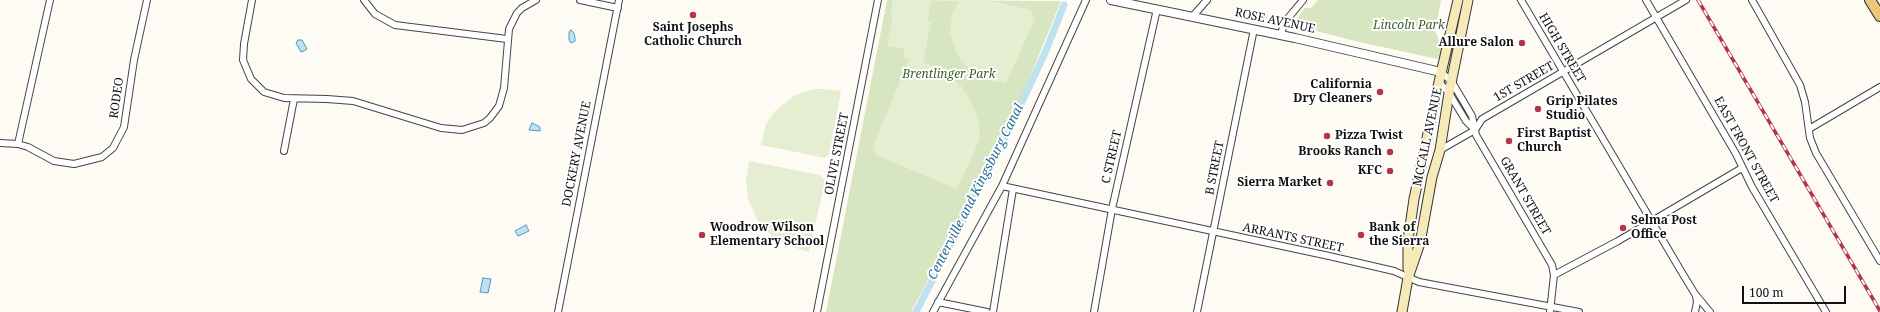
<!DOCTYPE html>
<style>
body{margin:0}
#map{position:relative;width:1880px;height:312px;overflow:hidden;background:#fefbf5;font-family:"Noto Serif",serif}
canvas{display:block}
.scale{position:absolute;left:1742px;top:286px;width:104px;height:18px;box-sizing:border-box;border:2px solid #111;border-top:0;padding-left:5px;font-size:12px;line-height:14px;white-space:nowrap;color:#111;-webkit-text-stroke:3px #fff;paint-order:stroke}
</style>
<div id="map">
<canvas width="1880" height="312"></canvas>
<div class="scale">100 m</div>
</div>
<script>
const ctx = document.querySelector('canvas').getContext('2d');
ctx.lineJoin = 'round';
function paint(path, color) { ctx.fillStyle = color; ctx.fill(path, 'evenodd'); }
const toPath = rows => new Path2D(rows.map(r => 'M' + r).join(''));
function stroke(path, color, width, dash) { ctx.strokeStyle = color; ctx.lineWidth = width; ctx.lineCap = dash ? 'butt' : 'round'; ctx.setLineDash(dash || []); ctx.stroke(path); }
function drawText(font, color, halo, rows, align = 'center') {
  ctx.font = font + ' "Noto Serif",serif'; ctx.lineWidth = 4; ctx.setLineDash([]); ctx.textBaseline = 'middle'; ctx.strokeStyle = halo; ctx.fillStyle = color; for (const [text, x, y, turn = 0] of rows) {
    ctx.save(); ctx.translate(x, y); ctx.rotate((+turn || 0) * Math.PI / 180); ctx.textAlign = isNaN(turn) ? turn : align; if (halo) ctx.strokeText(text, 0, 0); ctx.fillText(text, 0, 0); ctx.restore();
  }
}
paint(toPath([
 [887,0,1061,1,1023,94,991,161,911,312,826,312],
 [1318,0,1441,0,1435,31,1442,46,1441,55,1437,59,1355,41,1296,26,1296,20,1305,8,1311,8]
]), '#d7e6c1');
paint(toPath([
 [893,0,932,0,927,22,931,23,923,62,938,68,950,76,961,86,969,98,975,111,979,125,980,139,957,189,876,155,873,146,909,60,903,58,905,49,887,46,893,15,890,14],
 [959,0,989,0,1031,10,1035,19,1006,83,986,80,977,75,961,61,956,52,950,33,951,22,953,12],
 [815,89,824,89,841,91,829,155,825,158,761,145,766,124,775,111,795,95],
 [749,161,820,175,825,181,809,252,786,245,771,235,759,223,748,199,746,180]
]), '#e6eed2');
const water = toPath([
 [571,30,574,33,575,38,575,41,571,43,569,40,569,32,571,30],
 [298,40,302,40,307,49,304,51,301,52,296,43,298,40],
 [532,123,540,127,540,131,529,130,532,123],
 [526,225,529,231,518,236,515,231,526,225],
 [483,278,491,279,488,293,480,292,483,278]
]);
paint(water, '#bfe1f0');
stroke(water, '#4e9bbf', 1);
stroke(toPath([
 [916,312,1000,149,1045,53,1064,5]
]), '#bfe1f0', 7);
const minor = toPath([
 [252,0,244,44,243,60,251,79,264,92,284,98,327,99,353,101,441,128,462,130,484,123,490,118,499,106,504,88,509,29,517,13,522,8,536,0],
 [364,0,375,14,395,25,507,39],
 [580,0,618,8],
 [1521,0,1681,271,1695,294,1710,312],
 [1646,0,1736,154,1752,187,1826,312],
 [1752,0,1800,85,1805,102,1810,138,1816,153,1880,261],
 [1193,16,1207,0],
 [1281,35,1284,23,1303,0],
 [1441,72,1452,82,1472,116,1476,135,1552,265,1554,275,1550,312],
 [1439,82,1449,93,1466,121,1475,130],
 [1809,129,1880,87],
 [0,143,18,144,28,147,54,161,74,164,102,157,113,148,124,127,134,60,147,0],
 [18,144,50,0],
 [1440,150,1475,130,1482,119,1686,0],
 [284,151,294,99],
 [1002,186,1329,256,1394,271,1419,282,1579,312],
 [1554,275,1618,241,1742,168],
 [938,302,987,312],
 [558,312,619,0],
 [817,312,878,0],
 [933,312,1002,186,1086,0],
 [993,312,1013,189],
 [1094,312,1112,209,1157,9],
 [1197,312,1254,29],
 [1695,312,1697,302,1696,296]
]);
const tertiary = toPath([
 [1111,0,1295,38,1441,72]
]);
const secondary = toPath([
 [1408,269,1408,240,1414,199,1439,82,1458,0],
 [1402,312,1408,278,1420,243,1432,177,1440,150,1449,93,1468,0]
]);
const primary = toPath([
 [1870,0,1880,16]
]);
stroke(minor, '#444', 8);
stroke(tertiary, '#444', 10);
stroke(secondary, '#333', 11);
stroke(primary, '#222', 12);
stroke(minor, '#fff', 6);
stroke(tertiary, '#fff', 8);
stroke(secondary, '#f6eab8', 9);
stroke(primary, '#e9c67a', 10);
const rail = toPath([
 [1698,0,1880,311]
]);
stroke(rail, '#b23746', 3.5);
stroke(rail, '#fff', 2, [6]);
for (const [x, y, r, color] of [
 [693,15,4,"#b23746"],
 [1522,43,4,"#b23746"],
 [1380,92,4,"#b23746"],
 [1538,109,4,"#b23746"],
 [1327,136,4,"#b23746"],
 [1509,141,4,"#b23746"],
 [1390,152,4,"#b23746"],
 [1390,171,4,"#b23746"],
 [1330,183,4,"#b23746"],
 [1623,228,4,"#b23746"],
 [702,235,4,"#b23746"],
 [1361,235,4,"#b23746"]
]) { const dot = new Path2D(); dot.arc(x, y, r, 0, 2 * Math.PI); ctx.fillStyle = color; ctx.fill(dot); stroke(dot, '#fff', 1.5); }
drawText('12px', '#111', '#fff', [
 ["ROSE AVENUE",1275,21,12],
 ["HIGH STREET",1562,48,59],
 ["1ST STREET",1524,82,-30],
 ["RODEO",117,98,-82],
 ["MCCALL AVENUE",1428,137,-78],
 ["EAST FRONT STREET",1746,150,61],
 ["DOCKERY AVENUE",577,154,-79],
 ["OLIVE STREET",837,154,-79],
 ["C STREET",1112,157,-77],
 ["B STREET",1215,168,-79],
 ["GRANT STREET",1525,196,60],
 ["ARRANTS STREET",1293,238,12]
]);
drawText('italic 12px', '#386227', '#fff', [
 ["Lincoln Park",1409,26],
 ["Brentlinger Park",949,75]
]);
drawText('bold 12px', '#111', '#fff', [
 ["Saint Josephs",693,28,"center"],
 ["Catholic Church",693,42,"center"],
 ["Allure Salon",1514,43,"right"],
 ["California",1372,85,"right"],
 ["Dry Cleaners",1372,99,"right"],
 ["Grip Pilates",1546,102],
 ["Studio",1546,116],
 ["First Baptist",1517,134],
 ["Church",1517,148],
 ["Pizza Twist",1335,136],
 ["Brooks Ranch",1382,152,"right"],
 ["KFC",1382,171,"right"],
 ["Sierra Market",1322,183,"right"],
 ["Selma Post",1631,221],
 ["Office",1631,235],
 ["Woodrow Wilson",710,228],
 ["Elementary School",710,242],
 ["Bank of",1369,228],
 ["the Sierra",1369,242]
], 'left');
drawText('italic 13px', '#276e95', '#fff', [
 ["Centerville and Kingsburg Canal",976,192,-63]
]);
</script>
